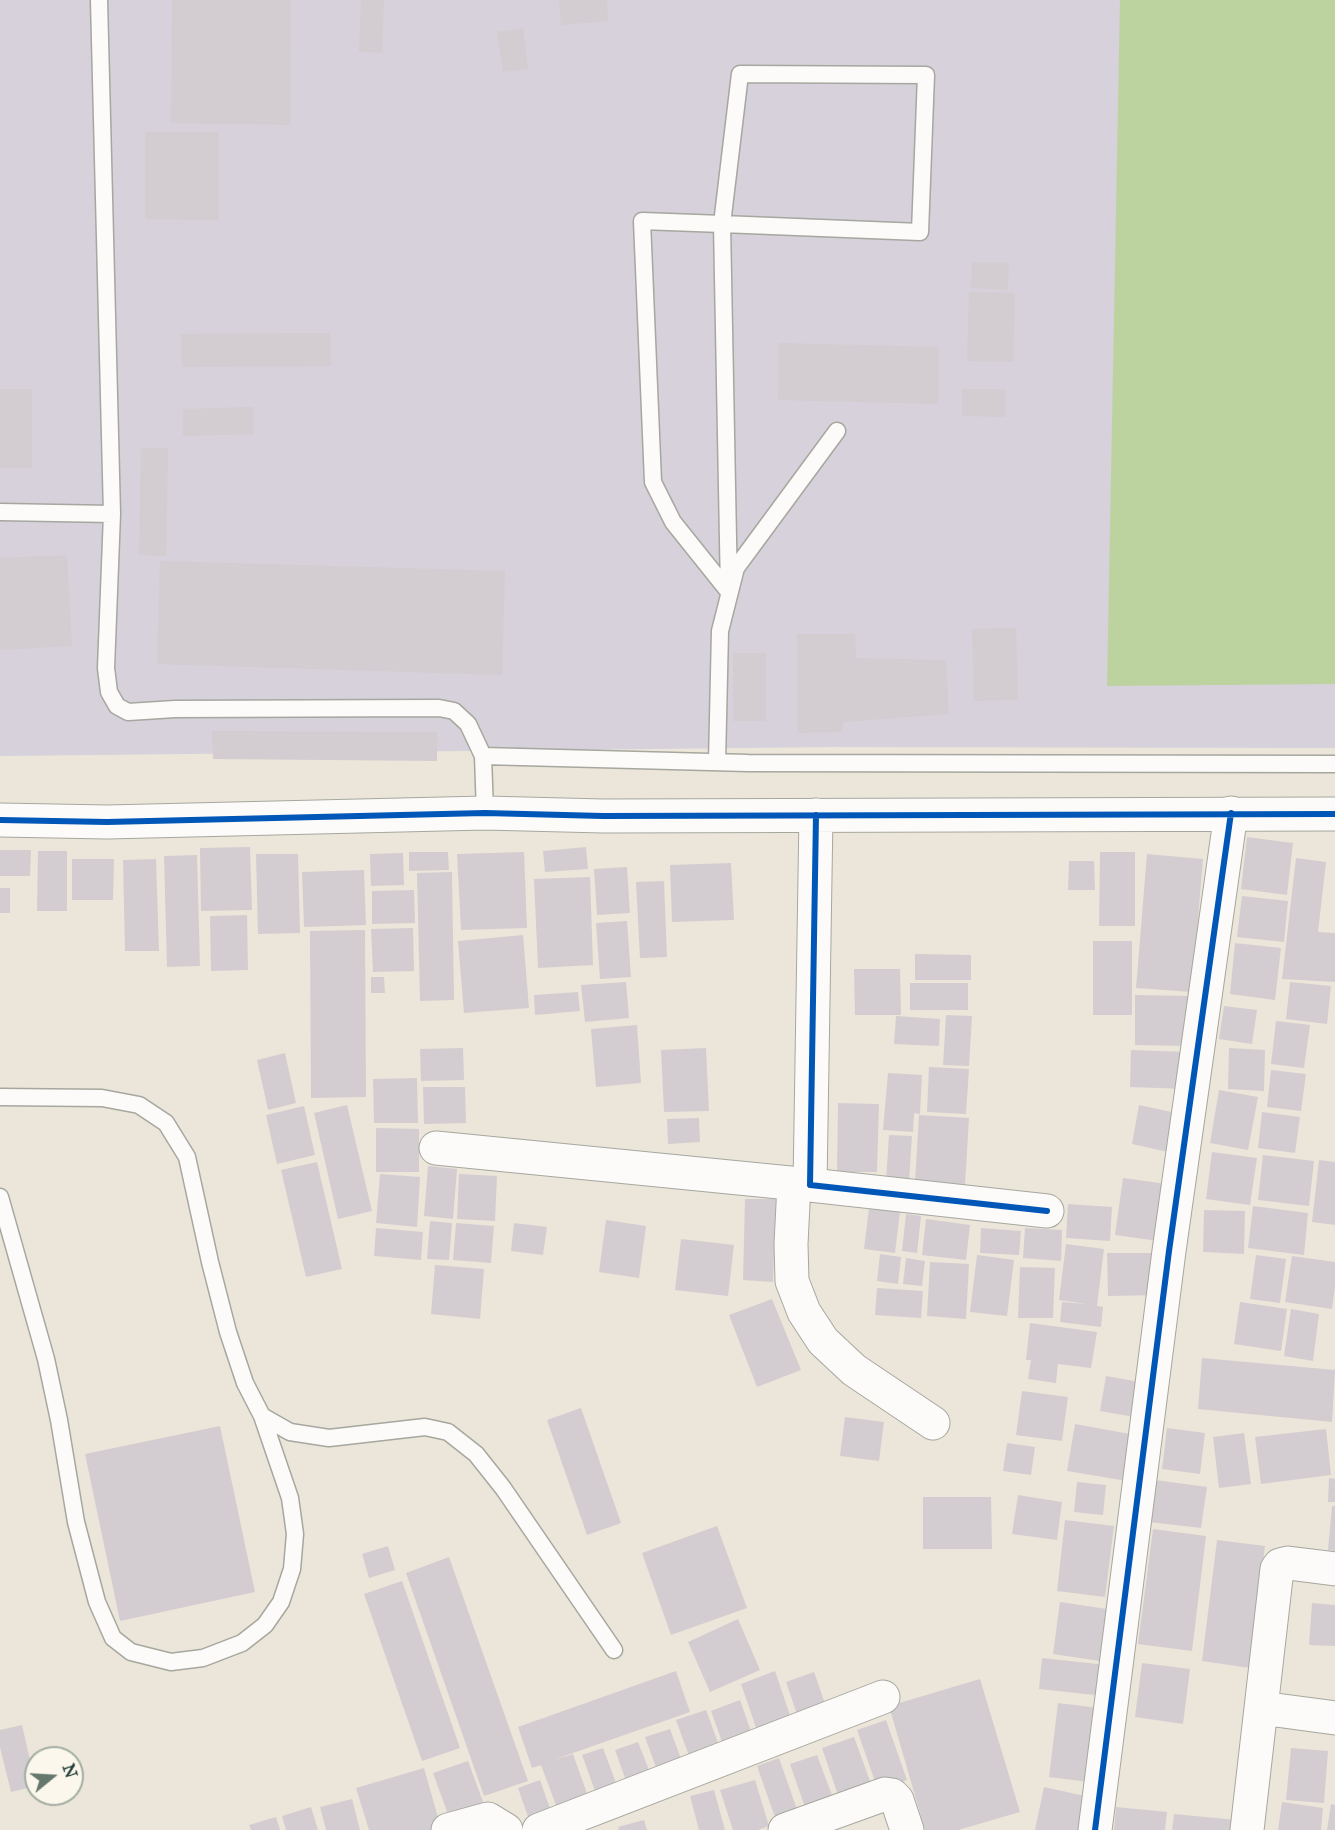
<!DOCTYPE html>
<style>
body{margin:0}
#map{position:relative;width:1335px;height:1830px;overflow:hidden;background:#ebe6d9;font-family:"IM FELL Great Primer",serif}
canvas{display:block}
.north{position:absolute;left:24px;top:1746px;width:60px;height:60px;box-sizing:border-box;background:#fbf7ec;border:2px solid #a3ada2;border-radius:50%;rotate:72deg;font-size:16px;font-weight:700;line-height:24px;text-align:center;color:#1f3d34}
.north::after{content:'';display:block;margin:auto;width:21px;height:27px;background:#66786e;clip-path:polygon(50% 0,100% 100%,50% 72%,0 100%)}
</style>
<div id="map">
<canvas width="1335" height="1830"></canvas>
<div class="north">N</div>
</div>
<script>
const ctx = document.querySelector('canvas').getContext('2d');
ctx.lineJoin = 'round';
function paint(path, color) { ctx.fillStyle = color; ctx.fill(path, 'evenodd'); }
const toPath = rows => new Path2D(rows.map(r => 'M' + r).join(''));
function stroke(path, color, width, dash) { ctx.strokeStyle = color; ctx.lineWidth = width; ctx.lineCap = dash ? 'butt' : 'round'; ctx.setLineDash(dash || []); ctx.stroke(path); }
paint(toPath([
 [0,0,1335,0,1335,748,834,747,0,756]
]), '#d6d1da');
paint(toPath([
 [1120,0,1335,0,1335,684,1107,686]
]), '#bcd3a0');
paint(toPath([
 [172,0,291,0,290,125,171,123],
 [361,0,384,0,382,53,359,52],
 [559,0,607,0,608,21,561,25],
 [523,28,528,69,503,72,497,32],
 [145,132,219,132,219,220,145,219],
 [972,262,1009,263,1008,290,971,288],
 [969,292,1015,293,1013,362,967,361],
 [330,333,331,366,182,367,181,334],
 [779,343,939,347,938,404,778,400],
 [0,389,32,389,32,468,0,468],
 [962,389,1005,389,1005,417,962,416],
 [253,407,254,434,183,436,183,409],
 [141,448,168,448,166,556,139,555],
 [67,555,72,646,0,650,0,558],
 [160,561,505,571,502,675,157,664],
 [1016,628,1018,700,974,701,972,629],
 [797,634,855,634,856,658,946,660,949,714,843,722,842,732,798,733],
 [733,653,766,653,766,721,733,721],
 [212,731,437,732,437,761,213,759],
 [1247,837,1293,843,1287,895,1241,889],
 [250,847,252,910,201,911,200,848],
 [586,847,588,869,545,872,543,851],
 [0,850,31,850,30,876,0,876],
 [38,851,67,851,67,911,37,911],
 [409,852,448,852,449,870,409,871],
 [524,852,527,928,461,930,457,854],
 [1100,852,1135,852,1135,926,1099,926],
 [403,853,404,885,371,886,370,854],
 [256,854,298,854,300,933,258,934],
 [1147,854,1203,859,1192,992,1136,988],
 [197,855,200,966,167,967,164,856],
 [1296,858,1326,862,1318,932,1335,933,1335,982,1282,979],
 [72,859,114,859,113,900,72,900],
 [156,859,159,951,125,951,123,860],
 [1069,861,1094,861,1095,890,1068,890],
 [731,863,734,920,672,922,670,865],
 [627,867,630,913,597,915,594,869],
 [364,870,366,925,304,927,302,872],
 [452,872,454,1000,420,1001,417,873],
 [590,877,593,965,538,968,534,879],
 [664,881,667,957,640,958,636,882],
 [0,888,10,888,10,913,0,913],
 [414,890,415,923,372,924,372,891],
 [1242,896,1288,901,1284,942,1237,937],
 [247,915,248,970,211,971,210,916],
 [627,921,631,977,600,979,596,923],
 [413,928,414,971,373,972,371,929],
 [365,930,366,1097,311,1098,310,931],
 [523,935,529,1008,464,1013,458,941],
 [1093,941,1132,941,1132,1015,1093,1015],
 [1235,943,1281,948,1275,1000,1230,994],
 [915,954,971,955,971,980,915,980],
 [854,969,900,969,901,1015,855,1015],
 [371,977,384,977,385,993,371,993],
 [626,982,629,1018,585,1022,581,985],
 [1290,982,1331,986,1327,1024,1286,1019],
 [910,983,968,983,968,1010,910,1010],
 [578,992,580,1011,535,1015,534,995],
 [1135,995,1191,996,1191,1046,1135,1045],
 [1224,1006,1257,1010,1252,1044,1219,1039],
 [946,1015,972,1016,969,1066,943,1065],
 [896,1016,940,1019,939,1046,894,1044],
 [1276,1021,1310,1025,1304,1068,1271,1064],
 [637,1025,641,1083,596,1087,591,1029],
 [463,1048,464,1080,421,1081,420,1049],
 [706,1048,709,1111,664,1112,661,1050],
 [1229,1048,1265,1050,1264,1091,1228,1089],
 [1131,1050,1188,1052,1187,1089,1130,1087],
 [285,1053,296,1103,268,1110,257,1060],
 [929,1067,969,1069,966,1114,927,1112],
 [1271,1070,1306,1074,1301,1111,1267,1107],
 [888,1073,922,1075,920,1114,914,1113,913,1132,883,1130],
 [417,1078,418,1123,374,1123,373,1079],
 [423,1087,465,1087,466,1123,424,1124],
 [1219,1090,1258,1097,1248,1150,1210,1143],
 [838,1103,879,1104,877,1172,837,1172],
 [347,1105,372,1211,338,1219,314,1113],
 [1139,1105,1176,1113,1168,1152,1132,1144],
 [304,1106,315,1155,277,1164,266,1115],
 [1262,1112,1300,1117,1295,1153,1258,1148],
 [919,1115,969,1118,965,1185,915,1182],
 [699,1118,700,1142,668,1144,667,1119],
 [376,1128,419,1129,419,1172,376,1172],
 [889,1135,912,1136,909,1182,886,1181],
 [1212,1152,1257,1158,1250,1205,1206,1199],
 [1263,1155,1314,1161,1309,1206,1258,1200],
 [1319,1160,1335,1162,1335,1225,1312,1222],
 [317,1162,342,1269,306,1277,281,1170],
 [428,1166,457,1169,453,1219,424,1216],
 [380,1174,420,1177,417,1227,376,1223],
 [459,1174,497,1176,495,1221,457,1219],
 [1123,1178,1174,1185,1166,1242,1115,1235],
 [745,1199,776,1199,773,1282,743,1280],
 [1068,1204,1112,1207,1110,1241,1066,1238],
 [1253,1206,1308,1213,1304,1255,1248,1248],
 [869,1208,900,1212,895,1253,864,1249],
 [1204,1210,1245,1211,1244,1254,1203,1252],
 [906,1214,921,1216,917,1253,902,1251],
 [926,1219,970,1225,966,1260,922,1255],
 [606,1220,646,1226,639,1278,599,1272],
 [430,1221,452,1223,449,1260,427,1259],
 [456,1223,494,1226,491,1263,453,1260],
 [514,1223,547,1227,543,1255,511,1251],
 [376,1228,423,1232,421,1260,374,1256],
 [981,1228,1021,1231,1019,1255,980,1253],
 [1025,1228,1062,1230,1061,1261,1023,1258],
 [681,1239,734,1245,728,1296,675,1290],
 [1066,1244,1104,1249,1097,1306,1103,1307,1101,1327,1060,1322,1062,1302,1087,1304,1059,1300],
 [1107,1253,1160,1253,1161,1295,1108,1296],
 [880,1254,901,1257,898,1284,877,1281],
 [977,1255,1014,1260,1007,1316,970,1312],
 [1256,1255,1286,1259,1280,1303,1250,1299],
 [1292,1256,1335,1262,1335,1287,1332,1309,1285,1302],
 [906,1258,925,1261,922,1286,903,1284],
 [930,1262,969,1264,966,1319,927,1316],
 [435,1265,484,1269,480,1319,431,1314],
 [1020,1267,1055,1268,1053,1318,1018,1318],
 [877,1288,923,1291,921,1318,875,1315],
 [772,1299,801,1370,757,1387,729,1315],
 [1240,1302,1287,1309,1281,1351,1234,1344],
 [1291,1309,1319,1314,1313,1361,1284,1356],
 [1030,1323,1097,1332,1091,1368,1058,1364,1056,1383,1028,1379,1031,1360,1026,1360],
 [1202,1358,1335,1370,1332,1422,1198,1409],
 [1106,1376,1140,1382,1134,1417,1100,1411],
 [1022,1391,1068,1397,1062,1441,1016,1435],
 [581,1408,621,1523,587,1535,547,1420],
 [845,1417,884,1422,879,1461,840,1456],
 [1075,1424,1141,1436,1133,1482,1067,1471],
 [220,1426,255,1592,120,1621,85,1454],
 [1167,1428,1205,1433,1200,1474,1162,1469],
 [1326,1429,1331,1475,1261,1484,1255,1437],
 [1244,1433,1251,1484,1219,1488,1213,1437],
 [1007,1443,1035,1447,1031,1475,1003,1471],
 [1329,1478,1335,1479,1335,1502,1328,1502],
 [1155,1480,1207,1487,1201,1528,1149,1522],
 [1077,1482,1106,1485,1103,1515,1074,1512],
 [1018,1495,1062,1502,1057,1540,1012,1534],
 [923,1497,991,1497,992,1549,923,1549],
 [1332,1506,1335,1506,1335,1551,1328,1550],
 [1065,1520,1114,1526,1105,1597,1057,1591],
 [717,1526,747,1608,671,1635,642,1553],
 [1153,1529,1206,1536,1192,1651,1138,1644],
 [1217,1540,1265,1546,1250,1668,1202,1661],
 [388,1546,395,1570,369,1578,362,1554],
 [449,1557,528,1781,484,1796,406,1573],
 [402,1581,460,1748,422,1761,364,1594],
 [1060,1602,1107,1609,1100,1661,1053,1654],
 [1312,1603,1335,1605,1335,1646,1309,1645],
 [738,1619,760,1670,710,1692,688,1642],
 [1042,1658,1107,1665,1104,1696,1039,1689],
 [1142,1663,1190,1669,1183,1724,1135,1717],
 [676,1671,690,1712,553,1760,573,1754,591,1805,560,1816,541,1765,532,1768,518,1727],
 [775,1671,794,1727,760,1739,741,1684],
 [814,1672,829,1715,801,1726,786,1682],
 [980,1679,1020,1812,958,1830,925,1830,889,1706],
 [740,1700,755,1743,726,1753,711,1711],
 [1058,1703,1107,1709,1097,1783,1049,1777],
 [706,1710,723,1756,693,1767,676,1720],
 [886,1720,907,1780,878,1790,857,1730],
 [22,1725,36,1786,11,1792,0,1747,0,1730],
 [670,1729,684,1767,659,1776,645,1737],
 [854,1737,874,1792,841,1804,822,1748],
 [638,1742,649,1770,625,1778,615,1750],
 [603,1748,619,1791,598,1799,582,1755],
 [1291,1748,1328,1751,1324,1803,1286,1800],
 [817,1755,836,1806,808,1816,790,1764],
 [779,1758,800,1818,778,1826,757,1766],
 [468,1761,488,1815,453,1828,433,1773],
 [424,1768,441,1828,434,1830,369,1830,356,1788],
 [540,1780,554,1820,532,1828,518,1788],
 [755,1780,769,1826,758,1830,733,1830,720,1790],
 [1044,1787,1094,1798,1087,1830,1035,1830],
 [714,1790,725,1830,699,1830,690,1796],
 [352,1799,360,1830,326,1830,320,1807],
 [1282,1802,1323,1808,1321,1830,1278,1830],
 [1331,1804,1335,1805,1335,1830,1327,1830],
 [311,1807,318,1830,286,1830,282,1816],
 [1116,1807,1167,1812,1165,1830,1114,1830],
 [1174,1814,1236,1820,1235,1830,1172,1830],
 [276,1817,280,1830,251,1830,249,1825],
 [644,1820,647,1830,619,1830,618,1827]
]), '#d3cdd1');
const lane = toPath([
 [99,0,112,514,106,668,109,692,117,706,128,712,175,709,439,708,454,711,468,724,483,756,485,813],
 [0,512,112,514],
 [729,592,673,522,653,482,642,221,722,224,920,232,926,75,740,74,722,224,729,592],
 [483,756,748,763,1335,764],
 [717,762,720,631,736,568,837,431],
 [0,1097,102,1098,139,1105,166,1123,187,1157,210,1262,228,1332,245,1383,262,1416,290,1432,329,1438,425,1427,448,1432,476,1454,503,1488,614,1650],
 [0,1197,46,1359,59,1420,76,1522,97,1602,113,1638,131,1652,171,1662,203,1658,242,1643,265,1625,281,1602,292,1569,295,1534,290,1498,262,1416]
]);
const street = toPath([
 [816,815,810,1185,1047,1211],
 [0,820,107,822,485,813,603,816,1335,814],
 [436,1148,810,1185],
 [794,1184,791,1244,792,1281,804,1312,823,1341,854,1370,933,1423],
 [1261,1708,1335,1718],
 [448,1830,488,1819,506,1830],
 [539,1830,883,1697],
 [785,1830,885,1794,892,1795,897,1800,907,1830],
 [1095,1830,1169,1251,1231,813],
 [1247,1830,1277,1569,1280,1565,1288,1563,1335,1569]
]);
stroke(lane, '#a6a79f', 19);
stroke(street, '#a6a79f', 35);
stroke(lane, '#fcfbf9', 16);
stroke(street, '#fcfbf9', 33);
stroke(toPath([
 [816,815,810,1185,1047,1211],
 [0,820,107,822,485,813,603,816,1335,814],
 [1095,1830,1169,1251,1231,813]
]), '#0057b8', 6);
</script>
